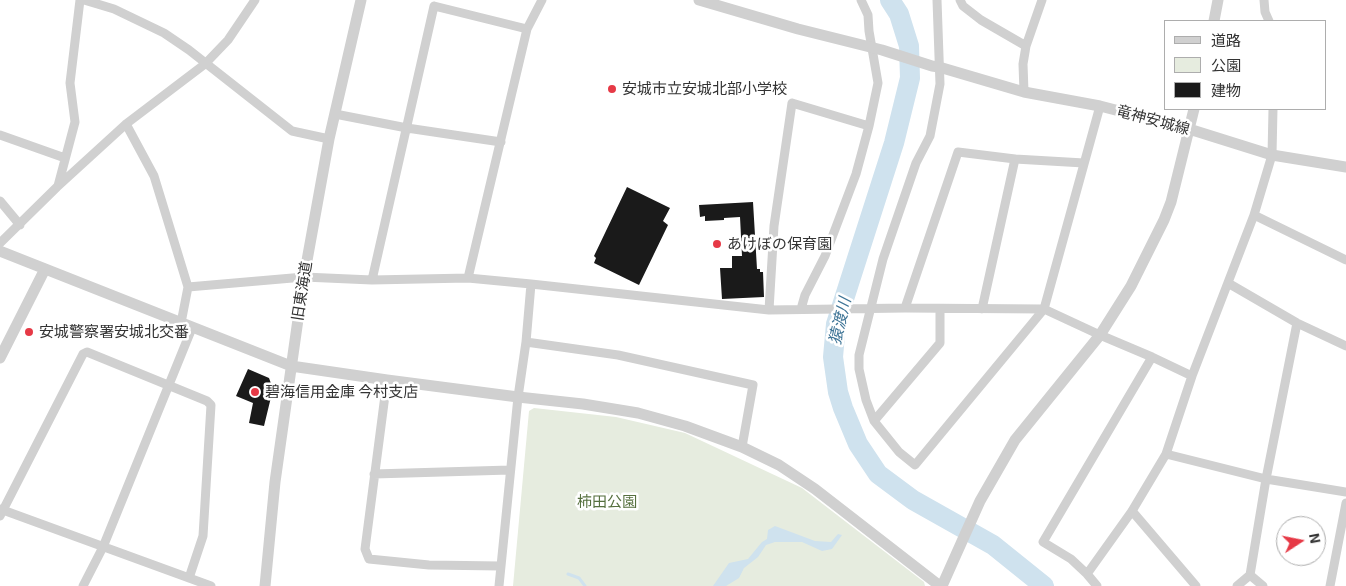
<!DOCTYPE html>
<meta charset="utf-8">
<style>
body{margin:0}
#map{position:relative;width:1346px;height:586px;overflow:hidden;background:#fff;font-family:"Exo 2","Noto Sans JP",sans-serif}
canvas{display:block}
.legend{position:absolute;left:1164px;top:20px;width:162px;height:90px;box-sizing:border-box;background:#fff;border:1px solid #adadad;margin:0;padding:6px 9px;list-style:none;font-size:15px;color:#333}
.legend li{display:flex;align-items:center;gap:10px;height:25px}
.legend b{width:25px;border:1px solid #adadad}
.north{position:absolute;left:1276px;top:516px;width:50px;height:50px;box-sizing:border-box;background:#fff;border:1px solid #adadad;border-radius:50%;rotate:79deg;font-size:14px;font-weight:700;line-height:20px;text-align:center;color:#333}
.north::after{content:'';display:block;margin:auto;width:18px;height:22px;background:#e63946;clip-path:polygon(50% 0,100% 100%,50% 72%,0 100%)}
</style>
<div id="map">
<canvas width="1346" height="586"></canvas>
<ul class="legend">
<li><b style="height:6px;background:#d0d0d0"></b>道路</li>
<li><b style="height:14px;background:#e6ecdf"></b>公園</li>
<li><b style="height:14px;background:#1a1a1a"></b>建物</li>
</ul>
<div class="north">N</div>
</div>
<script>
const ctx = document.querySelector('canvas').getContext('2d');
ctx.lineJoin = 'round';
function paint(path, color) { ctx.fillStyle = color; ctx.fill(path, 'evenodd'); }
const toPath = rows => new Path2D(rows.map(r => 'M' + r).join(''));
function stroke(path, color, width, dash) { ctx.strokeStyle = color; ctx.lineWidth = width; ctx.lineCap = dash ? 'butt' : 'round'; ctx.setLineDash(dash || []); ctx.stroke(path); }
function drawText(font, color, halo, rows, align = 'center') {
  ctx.font = font + ' "Exo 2","Noto Sans JP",sans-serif'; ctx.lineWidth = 5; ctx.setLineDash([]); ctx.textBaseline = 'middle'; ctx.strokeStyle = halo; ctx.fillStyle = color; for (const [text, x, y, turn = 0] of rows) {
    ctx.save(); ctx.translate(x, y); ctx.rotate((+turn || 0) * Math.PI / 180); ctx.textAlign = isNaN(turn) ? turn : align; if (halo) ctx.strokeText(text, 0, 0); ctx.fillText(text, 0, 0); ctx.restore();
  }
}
paint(toPath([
 [534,408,616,417,685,433,802,488,924,582,925,586,513,586,529,411]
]), '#e6ecdf');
paint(toPath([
 [775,526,815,541,831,542,838,534,842,535,832,549,822,551,802,542,775,542,766,545,758,557,744,568,739,578,726,586,713,586,729,563,748,559,762,542,767,539,768,530]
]), '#cfe2ee');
stroke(toPath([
 [568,574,579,578,585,586]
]), '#cfe2ee', 3);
stroke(toPath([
 [890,0,899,14,909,46,910,78,894,143,836,324,833,357,838,392,843,408,858,444,878,474,913,500,993,545,1044,586]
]), '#cfe2ee', 20);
paint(toPath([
 [627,187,670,208,663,221,668,225,639,285,594,263,596,258,594,256],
 [753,202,757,269,760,269,760,272,763,272,764,297,722,299,720,268,732,268,732,256,742,256,740,217,724,218,724,220,705,221,705,216,700,217,699,205],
 [248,369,269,378,273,389,264,426,249,423,253,403,236,396]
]), '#1a1a1a');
stroke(toPath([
 [84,0,114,9,164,33,189,50,292,131,329,139],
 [937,0,940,84,930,136,916,163,883,259,859,355,859,369,866,400,874,421,899,452,915,465,1044,309,1100,106],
 [960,0,963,6,981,20,1026,46],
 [1264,0,1265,12,1269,21],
 [1024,92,1023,64,1026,46,1042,0],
 [335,114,407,128,501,142],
 [126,124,154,176,188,287,181,323],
 [0,135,65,158],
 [58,186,75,122,70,83,80,0],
 [0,201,20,225],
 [1254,215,1346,260],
 [0,243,57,187,126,124,205,64,228,40,255,0],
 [468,278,527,29,542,0],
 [372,280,434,6,527,29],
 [1228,283,1297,323,1346,346],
 [188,287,304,277,372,280,468,278,531,284,769,310,905,308,1044,309,1100,335,1152,357,1043,542,1071,559,1087,574,1097,586],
 [905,308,958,152,1015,159,1084,163],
 [801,309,805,295,825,256,856,174,869,126,878,83,869,31,868,15,861,0],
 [982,309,1015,159],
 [769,310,774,226,792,103,869,126],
 [526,342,618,355,753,385,742,447],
 [1152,357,1192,376],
 [387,380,365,549,369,559,429,565,500,566],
 [874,421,940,343,940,309],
 [1166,454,1266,479,1346,492],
 [374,474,510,470],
 [0,509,211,586],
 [1132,511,1196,586],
 [0,516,83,354,87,352,207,401,211,405,203,536,189,578],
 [1087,574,1132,511,1166,454,1192,376,1254,215,1272,155,1273,109],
 [1250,575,1263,586],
 [83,586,103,547,192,328],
 [499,586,518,397,526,342,531,284],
 [1237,586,1250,575,1266,479,1297,323],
 [1330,586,1346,503]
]), '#d0d0d0', 9);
stroke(toPath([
 [699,0,798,29,882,50,932,66,939,67,1024,92,1100,106,1189,129,1272,155,1346,167],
 [1214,21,1218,0],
 [0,251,291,366,387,380,518,397,583,404,638,413,685,426,742,447,779,465,815,489,940,586],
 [0,358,45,269],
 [265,586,275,482,304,277,329,139,361,0],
 [942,586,980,501,1015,440,1100,335,1131,286,1164,220,1171,202,1194,109]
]), '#d0d0d0', 11);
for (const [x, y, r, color] of [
 [612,89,5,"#e63946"],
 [717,244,5,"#e63946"],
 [29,332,5,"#e63946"],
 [255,392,5,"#e63946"]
]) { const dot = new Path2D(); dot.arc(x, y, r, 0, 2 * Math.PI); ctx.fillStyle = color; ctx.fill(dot); stroke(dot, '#fff', 2); }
drawText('15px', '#333', '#fff', [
 ["安城市立安城北部小学校",622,89],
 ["あけぼの保育園",727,244],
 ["安城警察署安城北交番",39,332],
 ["碧海信用金庫 今村支店",265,392]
], 'left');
drawText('15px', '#333', '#fff', [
 ["竜神安城線",1153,120,15],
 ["旧東海道",302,291,-81]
]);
drawText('15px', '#56703f', '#fff', [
 ["柿田公園",607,502]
]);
drawText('italic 16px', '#3f7597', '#fff', [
 ["猿渡川",840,321,-77]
]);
</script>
